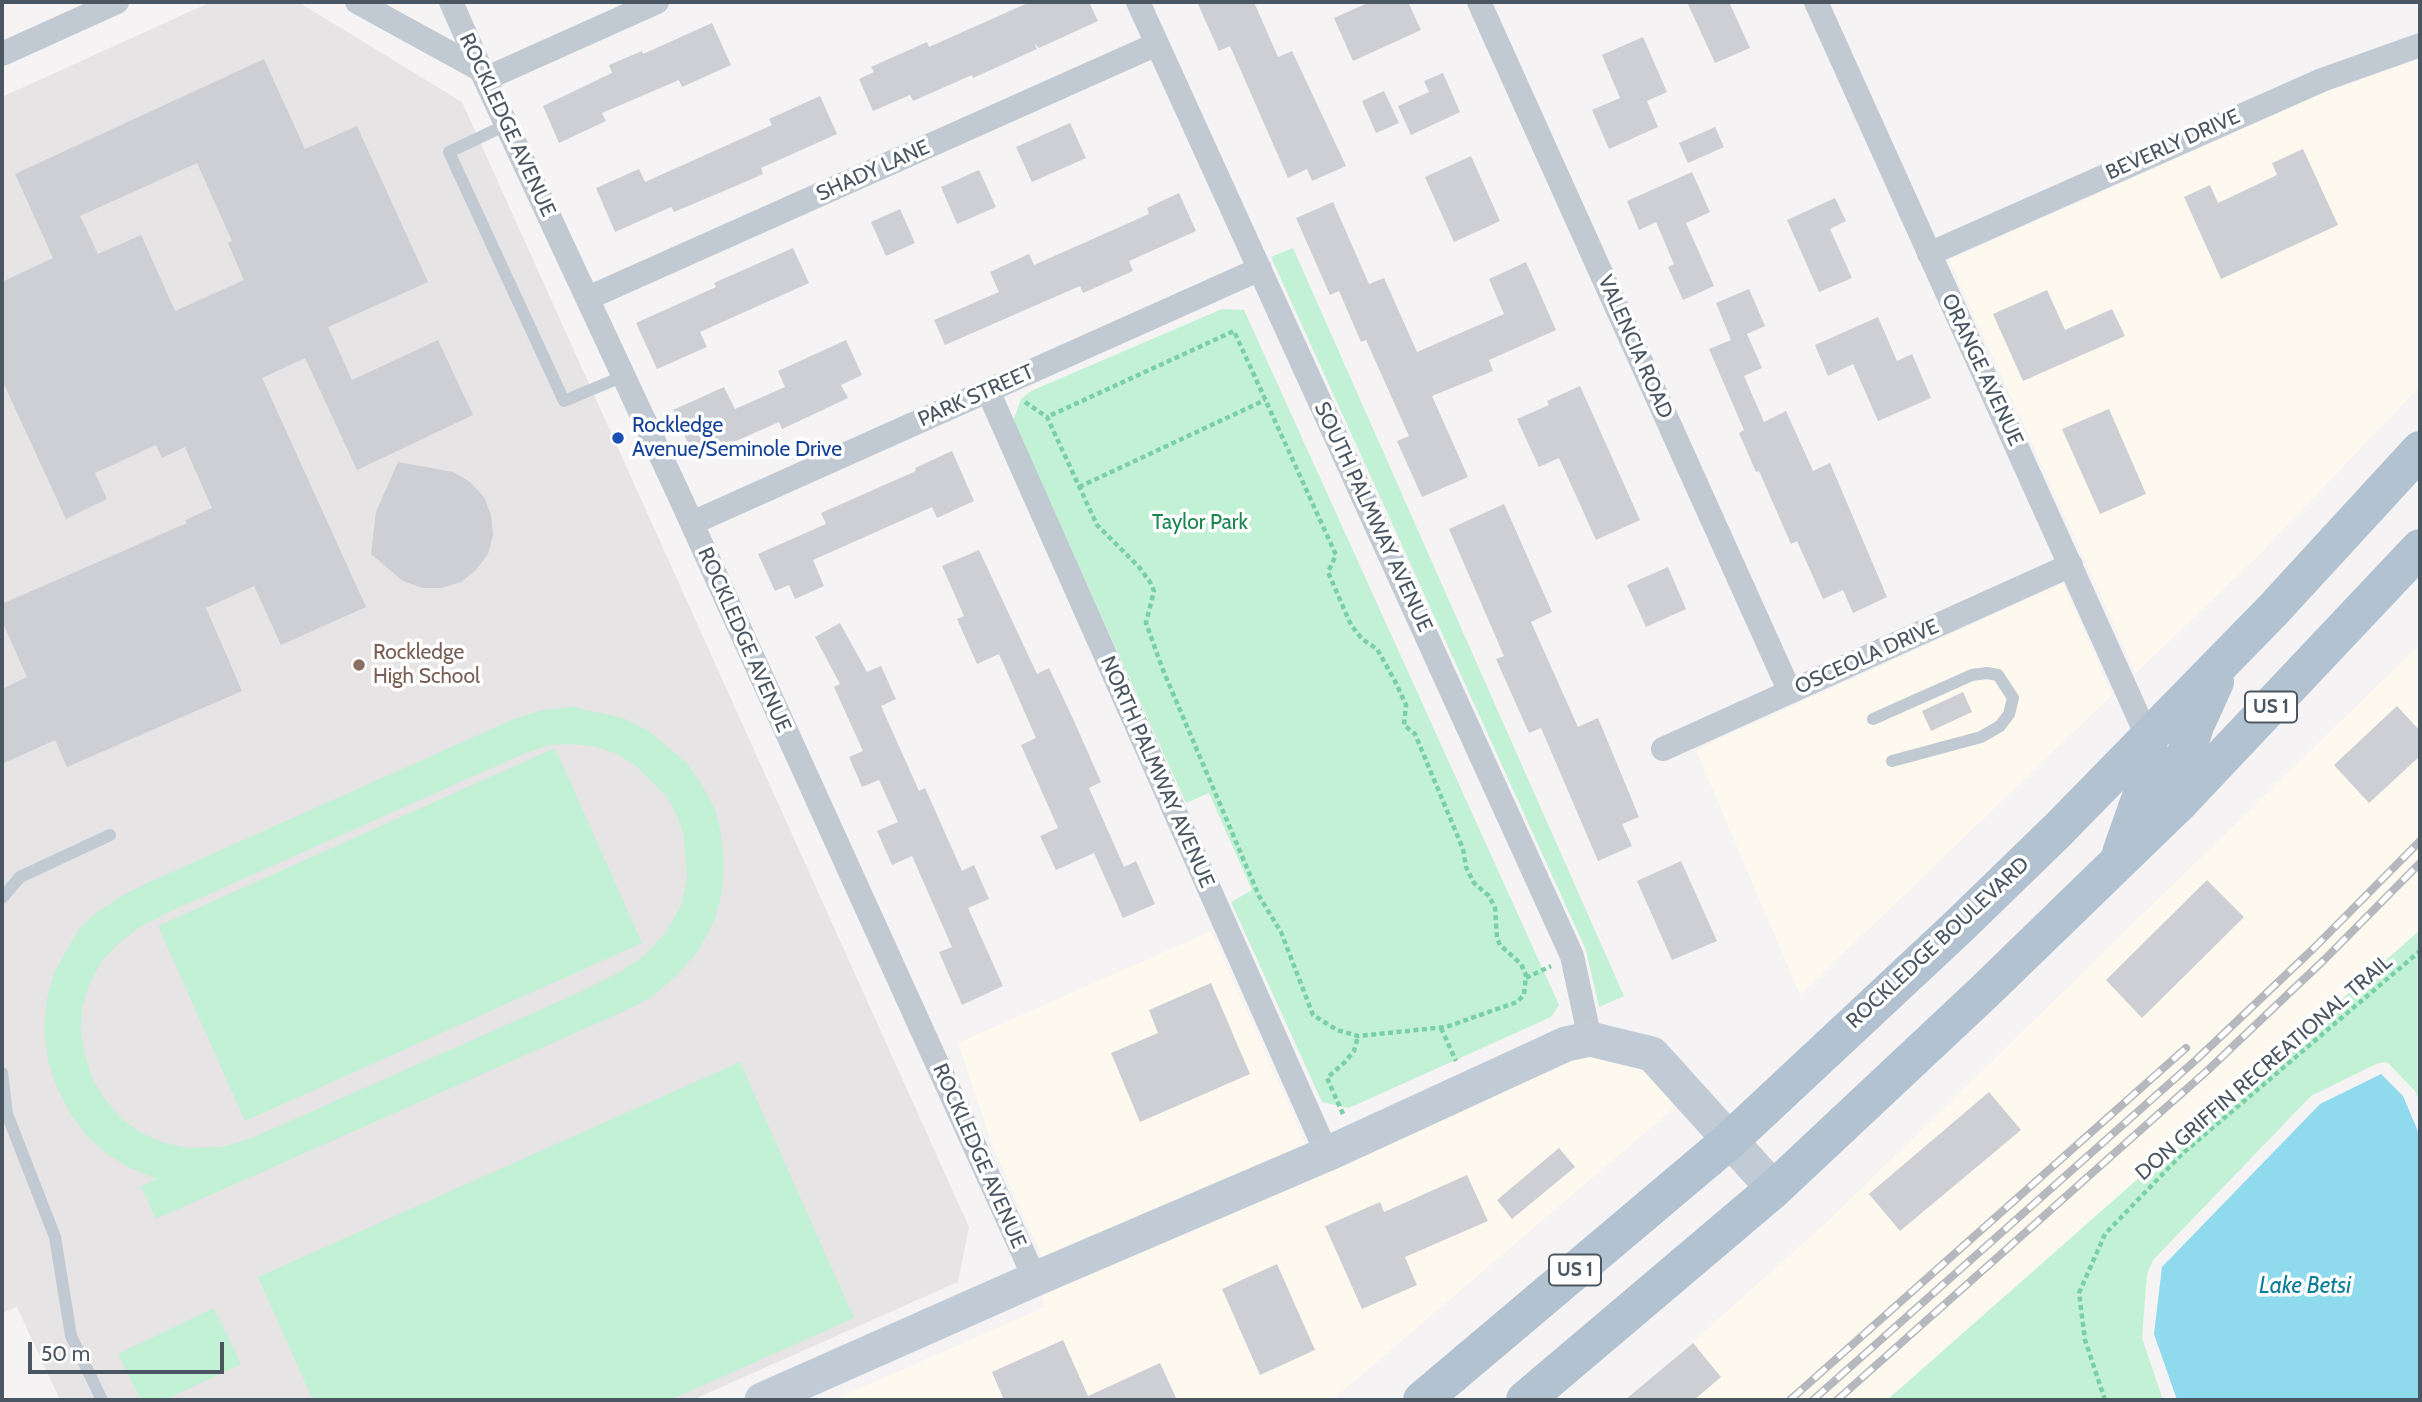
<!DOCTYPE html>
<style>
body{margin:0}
#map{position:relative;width:2422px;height:1402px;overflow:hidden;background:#f5f3f3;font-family:Cabin,sans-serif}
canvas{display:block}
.frame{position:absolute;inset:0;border:4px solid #4a5661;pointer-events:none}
.scale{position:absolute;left:28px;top:1342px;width:196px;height:32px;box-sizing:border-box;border:4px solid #4a5661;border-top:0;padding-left:9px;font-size:21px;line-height:24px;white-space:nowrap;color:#4a5661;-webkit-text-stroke:5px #fff;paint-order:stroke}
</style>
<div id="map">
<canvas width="2422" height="1402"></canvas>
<div class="frame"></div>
<div class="scale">50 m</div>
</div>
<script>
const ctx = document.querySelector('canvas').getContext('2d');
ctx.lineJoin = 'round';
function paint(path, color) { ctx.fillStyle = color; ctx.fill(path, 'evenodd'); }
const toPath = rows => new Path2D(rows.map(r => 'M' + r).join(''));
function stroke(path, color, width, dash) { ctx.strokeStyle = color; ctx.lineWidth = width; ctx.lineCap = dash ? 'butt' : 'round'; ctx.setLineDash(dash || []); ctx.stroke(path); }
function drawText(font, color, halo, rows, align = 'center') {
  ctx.font = font + ' Cabin,sans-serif'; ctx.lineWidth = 7; ctx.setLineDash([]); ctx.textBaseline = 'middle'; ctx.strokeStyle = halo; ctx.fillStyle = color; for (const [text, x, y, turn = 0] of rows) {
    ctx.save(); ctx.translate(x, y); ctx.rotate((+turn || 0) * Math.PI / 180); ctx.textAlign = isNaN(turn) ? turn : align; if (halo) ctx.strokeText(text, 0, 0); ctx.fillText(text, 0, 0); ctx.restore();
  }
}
paint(toPath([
 [2420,59,2420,386,2258,556,2136,673,1949,260,2326,92],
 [2063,583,2112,695,1800,995,1696,750],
 [2420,644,2420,930,1887,1400,1628,1400,1829,1220],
 [1211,931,1307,1147,1044,1261,995,1152,958,1043],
 [1589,1053,1642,1066,1668,1095,1674,1108,1332,1400,833,1400,1045,1307,1040,1291,1570,1057]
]), '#fdf9ef');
paint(toPath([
 [211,2,298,2,462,102,969,1227,958,1282,692,1400,60,1400,17,1307,2,1313,2,97]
]), '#e6e4e5');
paint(toPath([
 [1293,248,1624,996,1599,1007,1586,950,1271,257],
 [1222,309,1244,310,1559,1005,1551,1017,1349,1108,1322,1102,1231,902,1252,890,1209,793,1186,803,1013,421,1021,399,1031,391],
 [573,707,623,718,647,730,687,763,702,785,715,809,721,833,724,863,722,891,715,920,698,951,676,976,652,997,620,1013,156,1219,141,1186,157,1179,130,1168,107,1154,87,1136,71,1115,57,1088,48,1060,44,1028,47,998,55,971,79,929,95,914,123,895,154,880,514,719,542,710],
 [569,744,592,746,615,753,635,765,666,796,677,815,684,836,687,879,681,905,666,932,645,955,620,972,578,993,252,1138,222,1147,189,1148,165,1143,141,1133,121,1118,104,1098,92,1078,85,1054,81,1033,82,1008,89,985,101,962,118,944,138,928,171,911,523,754,550,745],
 [555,748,642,943,245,1121,158,926],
 [2420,930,2420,1102,2415,1091,2388,1063,2384,1062,2376,1064,2311,1096,2153,1260,2147,1274,2142,1338,2163,1400,1887,1400],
 [740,1062,854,1318,670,1400,313,1400,258,1277],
 [214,1308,241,1364,165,1400,141,1400,118,1354]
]), '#c3f1d5');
paint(toPath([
 [2381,1074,2403,1096,2420,1136,2420,1400,2177,1400,2154,1334,2162,1267,2320,1104]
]), '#90daee');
paint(toPath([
 [1030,2,1089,2,1098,21,1039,48,1034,43,1037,49,973,78,972,75,913,101,910,95,873,111,859,79,874,72,871,67,927,42,929,47],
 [1197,2,1254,2,1278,57,1292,51,1346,166,1312,181,1307,169,1288,178,1230,46,1219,51],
 [1370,2,1408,2,1421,30,1353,61,1334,18],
 [1687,2,1729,2,1750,48,1715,63],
 [712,23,731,65,682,87,679,80,602,113,606,121,559,143,543,106,612,73,609,65,642,51,643,54],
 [1643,37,1667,92,1647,101,1658,127,1609,149,1592,110,1620,98,1602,55],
 [264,59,305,149,357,126,428,282,328,327,352,380,438,340,473,415,357,470,305,358,262,378,366,607,281,645,254,586,206,608,242,691,67,767,55,740,2,764,2,689,27,677,2,621,2,604,187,523,185,520,212,508,185,447,162,458,156,445,95,473,107,499,66,519,2,380,2,282,53,258,15,174],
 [197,163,232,241,228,243,244,280,175,311,141,235,98,254,80,216],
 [1443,73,1460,112,1411,135,1398,106,1429,92,1424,81],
 [1384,91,1399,123,1376,133,1362,101],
 [820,96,837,134,761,168,763,174,731,188,674,212,671,207,615,232,596,188,639,169,645,182,772,125,769,119],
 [1070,123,1086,158,1032,182,1016,147],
 [1715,127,1724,147,1688,163,1679,143],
 [2303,149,2338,225,2221,279,2184,197,2210,185,2218,203,2277,175,2272,163],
 [1471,156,1500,221,1454,242,1425,177],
 [979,170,996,207,957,224,941,187],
 [1692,172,1710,212,1686,223,1714,286,1683,300,1668,267,1674,264,1656,222,1639,230,1627,201],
 [1179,193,1196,231,1129,261,1133,271,1083,293,1080,286,945,345,934,320,999,292,990,272,1029,254,1034,265,1149,214,1147,208],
 [1835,198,1846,221,1830,229,1852,278,1819,292,1787,220],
 [1333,202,1369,284,1384,278,1417,352,1504,314,1489,279,1526,262,1556,330,1489,360,1493,371,1432,396,1468,477,1422,497,1397,441,1409,436,1366,340,1361,342,1339,291,1330,295,1296,218],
 [900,209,915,243,886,256,871,222],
 [793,248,809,283,700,332,707,347,657,369,636,323,716,287,714,283],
 [1749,289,1765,326,1747,334,1762,368,1744,376,1764,422,1786,411,1813,471,1830,463,1887,597,1853,613,1843,590,1823,599,1797,541,1791,544,1759,471,1756,472,1739,433,1744,430,1709,349,1731,340,1716,303],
 [2047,290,2065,330,2112,309,2125,336,2023,381,1993,314],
 [1878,317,1897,361,1912,354,1931,398,1878,421,1853,364,1828,376,1815,345],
 [846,340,862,375,841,385,848,398,782,429,779,422,695,459,673,410,724,387,735,409,785,387,778,371],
 [1580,386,1640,520,1596,540,1559,458,1539,467,1517,419,1549,405,1547,401],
 [2109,409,2146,494,2100,514,2062,429],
 [952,451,974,501,937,518,932,507,813,560,824,586,795,599,789,585,775,591,758,554,826,524,821,513,916,471,915,468],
 [398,462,453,472,470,482,484,497,491,515,493,535,488,554,476,570,461,582,441,588,422,588,403,581,371,554,376,512],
 [1504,504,1552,612,1531,622,1578,727,1598,718,1639,817,1622,824,1632,846,1598,861,1541,728,1529,733,1496,659,1504,656,1449,529],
 [979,550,1037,674,1049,668,1074,721,1101,782,1089,788,1124,867,1136,861,1155,904,1123,918,1094,853,1056,870,1040,836,1058,828,1021,745,1036,738,999,654,977,664,957,619,964,616,942,566],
 [1668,567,1686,609,1646,627,1627,585],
 [840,623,867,672,881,666,896,699,881,706,919,791,925,788,962,871,974,865,989,899,968,908,1003,986,962,1005,939,952,952,947,912,856,892,865,877,831,898,822,879,780,862,787,849,757,863,751,834,687,840,684,815,637],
 [1963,692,1972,712,1931,731,1922,711],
 [2397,706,2420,731,2420,756,2369,803,2334,765],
 [1681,861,1717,941,1672,960,1637,881],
 [2207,880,2244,917,2142,1018,2106,980],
 [1211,983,1250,1074,1140,1122,1111,1053,1158,1033,1149,1010],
 [1989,1092,2021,1130,1900,1231,1869,1194],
 [1559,1148,1575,1167,1512,1219,1497,1200],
 [1467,1175,1488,1221,1405,1257,1417,1285,1362,1309,1325,1226,1380,1202,1384,1212],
 [1277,1264,1315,1350,1260,1375,1222,1289],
 [1063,1340,1088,1396,1160,1363,1177,1400,1004,1400,992,1372],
 [1693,1343,1721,1377,1694,1400,1625,1400]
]), '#cdcfd5');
stroke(toPath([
 [1025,402,1047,417,1097,525,1139,567,1150,582,1154,591,1146,623,1163,670,1259,896,1281,932,1313,1015,1337,1030,1358,1036,1446,1027,1517,1002,1524,995,1526,975,1521,964,1500,945,1497,938,1495,908,1489,896,1474,883,1466,867,1463,849,1415,734,1404,725,1406,705,1395,681,1377,649,1362,639,1351,625,1328,572,1336,555,1234,331,1047,417],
 [1079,487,1265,400],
 [1526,978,1551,966],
 [1441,1028,1456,1061],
 [1343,1114,1327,1078,1345,1062,1354,1051,1358,1036],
 [2105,1400,2085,1340,2079,1293,2105,1234,2182,1154,2420,951]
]), '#7ad0a6', 4.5, [5, 3.5]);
stroke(toPath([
 [506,125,449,152,564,401,624,376],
 [1873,719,1972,675,1987,673,1998,675,2013,698,2009,714,2000,726,1981,737,1892,761],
 [2,898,20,877,110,835],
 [2,1073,7,1114,55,1237,71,1336,102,1400]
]), '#c1cad2', 12);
stroke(toPath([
 [357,2,481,70],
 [451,2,485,79,679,495,1035,1279],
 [1138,2,1572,956,1590,1039],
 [1479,2,1790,692],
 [1816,2,2148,738],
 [2,54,117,2],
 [485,79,657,2],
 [1929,254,2322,80,2420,45],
 [588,298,1157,44],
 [988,391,1327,1154],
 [692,523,1260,269],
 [1663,749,2071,565]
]), '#c1cad2', 24);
stroke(toPath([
 [762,1400,1035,1279,1327,1154,1566,1044,1590,1039,1652,1054,1774,1189]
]), '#c1cbd6', 35);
stroke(toPath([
 [2181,801,2185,756,2195,726,2215,682],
 [2121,853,2150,771,2148,738],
 [1422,1400,1729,1141,1958,927,2058,830,2273,610,2420,450],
 [1525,1400,1774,1189,1984,992,2181,801,2420,548]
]), '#b3c2d1', 38);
const rail = toPath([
 [1790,1400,2186,1048],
 [1813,1400,2197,1059,2313,949,2420,841],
 [1837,1400,2208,1070,2324,960,2420,863]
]);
stroke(rail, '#b5b8bd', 8);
stroke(rail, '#fff', 5, [16]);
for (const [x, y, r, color] of [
 [618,438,7,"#1a4fb4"],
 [359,665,7,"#8d6e63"]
]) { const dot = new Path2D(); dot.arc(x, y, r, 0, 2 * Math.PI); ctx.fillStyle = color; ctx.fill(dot); stroke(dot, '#fff', 2.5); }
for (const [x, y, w] of [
 [2271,707,52],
 [1575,1270,52]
]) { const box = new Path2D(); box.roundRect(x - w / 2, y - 15.5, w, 31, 5); ctx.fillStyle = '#fff'; ctx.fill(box); stroke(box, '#4a5661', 2); }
drawText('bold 19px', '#4a5661', null, [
 ["US 1",2271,707],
 ["US 1",1575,1270]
]);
drawText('21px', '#4a5661', '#fff', [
 ["ROCKLEDGE AVENUE",507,125,65],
 ["BEVERLY DRIVE",2173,145,-24],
 ["SHADY LANE",873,171,-24],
 ["VALENCIA ROAD",1635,347,66],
 ["ORANGE AVENUE",1982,370,65],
 ["PARK STREET",976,396,-24],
 ["SOUTH PALMWAY AVENUE",1373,517,65],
 ["ROCKLEDGE AVENUE",744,640,66],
 ["OSCEOLA DRIVE",1867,657,-24],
 ["NORTH PALMWAY AVENUE",1157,772,66],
 ["ROCKLEDGE BOULEVARD",1938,943,-43],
 ["DON GRIFFIN RECREATIONAL TRAIL",2264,1068,-41],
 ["ROCKLEDGE AVENUE",979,1156,66]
]);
drawText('21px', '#164399', '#fff', [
 ["Rockledge",632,426],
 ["Avenue/Seminole Drive",632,450]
], 'left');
drawText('21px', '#17864f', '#fff', [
 ["Taylor Park",1200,523]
]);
drawText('21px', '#785e54', '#fff', [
 ["Rockledge",373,653],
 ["High School",373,677]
], 'left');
drawText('italic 23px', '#0c7c9b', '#fff', [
 ["Lake Betsi",2305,1286]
]);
</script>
